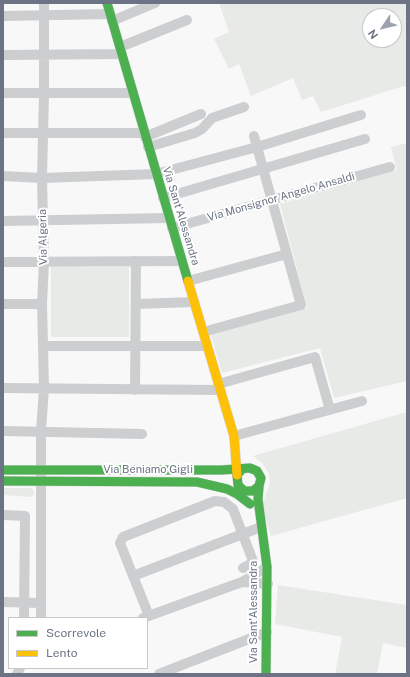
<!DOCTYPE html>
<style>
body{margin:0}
#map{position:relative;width:410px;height:677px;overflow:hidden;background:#f8f8f8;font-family:"Public Sans",sans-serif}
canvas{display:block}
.frame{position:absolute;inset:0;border:4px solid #6b7384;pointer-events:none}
.legend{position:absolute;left:8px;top:617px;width:140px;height:52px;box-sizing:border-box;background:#fff;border:1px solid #c4c7ce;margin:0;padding:5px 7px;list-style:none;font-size:12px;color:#6b7384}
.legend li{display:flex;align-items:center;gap:8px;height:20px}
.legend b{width:20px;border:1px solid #c4c7ce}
.north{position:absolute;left:362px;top:8px;width:40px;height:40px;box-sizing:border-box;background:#fff;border:1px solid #c4c7ce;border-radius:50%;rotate:235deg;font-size:11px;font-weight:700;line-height:16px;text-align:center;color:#6b7384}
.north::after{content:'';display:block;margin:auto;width:14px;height:18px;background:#9ca2ad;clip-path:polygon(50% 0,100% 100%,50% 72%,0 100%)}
</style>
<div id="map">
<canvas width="410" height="677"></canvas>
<div class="frame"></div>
<ul class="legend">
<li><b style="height:5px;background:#4caf50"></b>Scorrevole</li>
<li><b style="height:5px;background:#ffc107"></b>Lento</li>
</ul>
<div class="north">N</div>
</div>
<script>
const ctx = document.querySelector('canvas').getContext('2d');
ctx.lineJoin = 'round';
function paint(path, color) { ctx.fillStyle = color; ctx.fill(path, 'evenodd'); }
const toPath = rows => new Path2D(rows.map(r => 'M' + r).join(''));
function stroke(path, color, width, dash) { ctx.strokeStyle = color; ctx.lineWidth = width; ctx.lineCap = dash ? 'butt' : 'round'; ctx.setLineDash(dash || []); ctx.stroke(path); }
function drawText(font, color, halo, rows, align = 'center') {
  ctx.font = font + ' "Public Sans",sans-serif'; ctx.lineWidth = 4; ctx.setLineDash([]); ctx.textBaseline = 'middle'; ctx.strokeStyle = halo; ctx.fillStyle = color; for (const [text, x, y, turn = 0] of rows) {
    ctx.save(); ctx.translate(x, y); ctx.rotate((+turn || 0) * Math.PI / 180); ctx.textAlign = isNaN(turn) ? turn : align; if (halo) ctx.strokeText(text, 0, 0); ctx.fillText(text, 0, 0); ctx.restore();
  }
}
paint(toPath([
 [219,3,407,3,407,88,404,86,321,112,313,96,302,100,293,78,251,96,239,64,229,69,214,39,229,32],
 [370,16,394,16,394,40,370,40],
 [407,143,407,381,334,398,320,348,222,373,211,335,307,308,280,204,397,170,391,147],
 [51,267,129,267,129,337,51,337],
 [407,412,407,498,271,536,264,513,263,502,270,483,269,474,263,464,253,456],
 [3,488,31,488,34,491,34,494,31,497,3,495],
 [278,585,407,605,407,648,383,643,377,674,335,674,342,637,275,624]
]), '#e7eae6');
const fast = toPath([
 [107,3,188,281],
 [3,470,222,470,250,468,257,471,261,478,259,486,253,491,244,491,238,485,237,475,242,469],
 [3,481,197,482,227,489,237,494,250,504],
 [259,487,258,499,267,567,266,674]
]);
const slow = toPath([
 [188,281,234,436,237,475]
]);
stroke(fast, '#d4d4d6', 10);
stroke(slow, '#d4d4d6', 10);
stroke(toPath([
 [3,16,110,14],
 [112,21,155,3],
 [120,47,187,20],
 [3,55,122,54],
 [3,93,133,93],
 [3,133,144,133],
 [145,137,201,114],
 [148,147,195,133,202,129,212,118,244,107],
 [3,176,42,178,156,174,257,147,361,115],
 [163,198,365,139],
 [3,221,169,218],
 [172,228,390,167],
 [3,262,182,261],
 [188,281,287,254],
 [3,304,42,304],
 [136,304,194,302],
 [203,332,301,305,254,136],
 [43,346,207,346],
 [218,384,315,357,330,410],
 [3,388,219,390],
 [135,390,136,261],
 [3,431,142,434],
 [234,436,362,401],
 [3,515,25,516,24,618],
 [133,576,261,527],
 [242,582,268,584],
 [3,602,41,603],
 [149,616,120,543,123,537,215,501,224,502,233,509,253,561,249,565,243,568],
 [41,618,41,431,44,388,42,304,44,261,42,178,44,93,44,3],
 [143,618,242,582,267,567],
 [17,674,20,668],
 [159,674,267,632]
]), '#cdcecf', 10);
stroke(fast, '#4caf50', 9);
stroke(slow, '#ffc107', 9);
drawText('11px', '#6b7384', '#fff', [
 ["Via Monsignor Angelo Ansaldi",281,197,-16],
 ["Via Sant'Alessandra",181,216,73],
 ["Via Algeria",43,237,-91],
 ["Via Beniamo Gigli",148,470],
 ["Via Sant'Alessandra",254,612,-90]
]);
</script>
